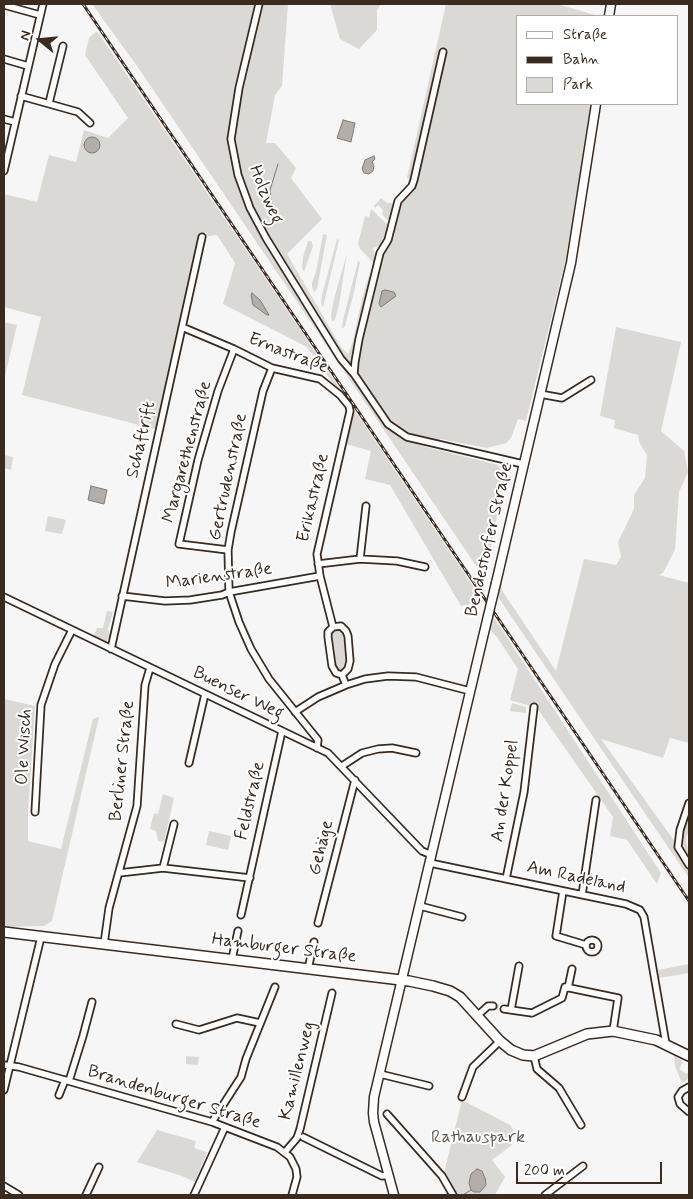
<!DOCTYPE html>
<meta charset="utf-8">
<style>
body{margin:0}
#map{position:relative;width:693px;height:1199px;overflow:hidden;background:#f7f6f6;font-family:Mynerve,sans-serif}
canvas{display:block}
.frame{position:absolute;inset:0;border:5px solid #3b2a1e;pointer-events:none}
.legend{position:absolute;left:516px;top:15px;width:162px;height:90px;box-sizing:border-box;background:#fff;border:1px solid #b1aaa5;margin:0;padding:6px 9px;list-style:none;font-size:15px;color:#3b2a1e}
.legend li{display:flex;align-items:center;gap:10px;height:25px}
.legend b{width:25px;border:1px solid #b1aaa5}
.north{position:absolute;left:15px;top:15px;width:50px;height:50px;-webkit-text-stroke:4px #fff;paint-order:stroke;rotate:287deg;font-size:14px;font-weight:700;line-height:20px;text-align:center;color:#3b2a1e}
.north::after{content:'';display:block;margin:auto;width:18px;height:22px;background:#3b2a1e;clip-path:polygon(50% 0,100% 100%,50% 72%,0 100%)}
.scale{position:absolute;left:516px;top:1162px;width:146px;height:22px;box-sizing:border-box;border:2px solid #3b2a1e;border-top:0;padding-left:6px;font-size:15px;line-height:18px;white-space:nowrap;color:#3b2a1e;-webkit-text-stroke:4px #fff;paint-order:stroke}
</style>
<div id="map">
<canvas width="693" height="1199"></canvas>
<div class="frame"></div>
<ul class="legend">
<li><b style="height:6px;background:#fff"></b>Straße</li>
<li><b style="height:6px;background:#3b2a1e"></b>Bahn</li>
<li><b style="height:14px;background:#dbd9d6"></b>Park</li>
</ul>
<div class="north">N</div>
<div class="scale">200 m</div>
</div>
<script>
const ctx = document.querySelector('canvas').getContext('2d');
ctx.lineJoin = 'round';
function paint(path, color) { ctx.fillStyle = color; ctx.fill(path, 'evenodd'); }
const toPath = rows => new Path2D(rows.map(r => 'M' + r).join(''));
function stroke(path, color, width, dash) { ctx.strokeStyle = color; ctx.lineWidth = width; ctx.lineCap = dash ? 'butt' : 'round'; ctx.setLineDash(dash || []); ctx.stroke(path); }
function drawText(font, color, halo, rows, align = 'center') {
  ctx.font = font + ' Mynerve,sans-serif'; ctx.lineWidth = 4; ctx.setLineDash([]); ctx.textBaseline = 'middle'; ctx.strokeStyle = halo; ctx.fillStyle = color; for (const [text, x, y, turn = 0] of rows) {
    ctx.save(); ctx.translate(x, y); ctx.rotate((+turn || 0) * Math.PI / 180); ctx.textAlign = isNaN(turn) ? turn : align; if (halo) ctx.strokeText(text, 0, 0); ctx.fillText(text, 0, 0); ctx.restore();
  }
}
paint(toPath([
 [92,4,288,4,282,86,275,95,266,143,275,143,296,168,291,178,322,219,287,254,341,347,348,354,353,341,362,299,368,279,371,273,372,274,353,357,352,358,354,361,398,201,413,180,407,178,446,4,557,4,598,16,517,16,517,104,591,104,566,258,526,421,518,419,511,438,506,443,487,448,440,439,438,445,407,437,386,426,402,438,426,447,498,465,503,474,502,490,485,579,137,66],
 [330,4,381,4,377,10,377,30,359,49,340,39],
 [97,31,291,316,483,601,461,606,390,485,365,479,371,451,342,443,349,406,307,347,223,304,235,263,217,235,202,237,159,430,22,395,41,317,4,307,4,194,37,202,49,155,76,162,84,130,108,138,128,118,85,55,89,38],
 [381,198,387,203,393,203,390,218,387,220,382,214,383,210,378,205,375,208,374,206],
 [371,209,388,225,382,245,373,248,375,255,374,263,360,249,358,244,365,216,369,217],
 [323,234,327,235,317,289,314,292,312,287,312,283,316,272],
 [337,239,339,240,323,307,321,303,322,295],
 [308,241,311,241,313,246,304,272,302,268,303,257],
 [347,253,339,305,335,320,332,322,331,315,334,299],
 [358,261,360,262,354,292,345,326,342,329,343,320],
 [4,322,17,325,4,380],
 [616,327,681,342,661,431,684,451,688,472,679,492,675,550,663,573,659,575,689,583,689,743,670,738,663,758,601,739,678,846,689,805,689,831,686,838,687,846,689,850,689,878,498,597,503,575,501,586,503,592,556,671,584,559,616,565,621,557,618,542,634,509,634,495,645,478,647,455,640,444,638,435,614,428,615,420,600,416],
 [4,455,13,457,11,470,4,468],
 [48,516,66,520,62,534,45,531],
 [107,611,113,612,108,629,110,635,106,643,93,638,97,628,103,628],
 [493,616,661,873,657,884,627,840,610,836,613,817,537,708,510,700,518,669,497,637,490,630],
 [330,628,344,628,350,661,342,675,332,666],
 [4,699,35,706,28,813,28,841,61,849,93,719,99,717,52,921,44,926,4,927],
 [512,703,526,707,526,713,510,711],
 [163,794,174,798,164,842,158,841,156,831,150,829,154,813,158,814],
 [209,831,231,836,228,850,206,845],
 [689,964,689,973,659,978,658,970],
 [674,1055,683,1062,679,1069,687,1074,689,1070,689,1078,682,1083,675,1066],
 [186,1056,199,1057,198,1065,186,1064],
 [462,1100,510,1125,517,1135,510,1142,512,1145,492,1160,505,1177,495,1195,458,1195,446,1179,444,1173],
 [157,1130,196,1141,194,1148,207,1152,195,1182,182,1176,137,1162]
]), '#dbd9d6');
const water = toPath([
 [343,120,355,123,351,142,337,138,343,120],
 '84 145a8 8 0 1 1 16 0a8 8 0 1 1-16 0Z',
 [374,156,375,159,372,162,374,166,373,171,369,174,364,173,362,169,365,160,374,156],
 [385,290,394,292,396,296,381,307,379,304,382,291,385,290],
 [252,293,260,300,269,315,267,315,253,305,251,295,252,293],
 [91,486,107,490,104,504,88,500,91,486],
 [477,1169,482,1171,485,1178,486,1185,480,1192,474,1192,471,1190,469,1183,471,1174,477,1169]
]);
paint(water, '#b4aeaa');
stroke(water, '#847972', 1);
stroke(toPath([
 [274,225,270,190,278,164],
 [463,1195,471,1190]
]), '#847972', 1);
stroke(toPath([
 [493,1006,504,1009]
]), '#d1cdcb', 5.5, [5.5, 3]);
const minor = toPath([
 [259,4,239,88,231,139,238,175,250,208,266,238,341,359,354,374,388,424,407,437,523,464],
 [4,5,40,15],
 [4,59,28,66],
 [21,96,78,112,90,123],
 [49,103,63,46],
 [4,119,15,122],
 [4,171,43,4],
 [182,327,234,349,272,368,320,379,340,395,349,406,350,411,317,554,320,576,333,627],
 [272,368,263,391,231,532,228,550,229,592,239,622,251,649,269,679,318,740,317,748],
 [354,374,355,362,359,339,380,253,388,240,398,201,412,186,414,180,443,52],
 [540,394,562,398,591,380],
 [228,550,179,544,198,460,218,391,234,349],
 [360,559,366,506],
 [318,564,360,559,397,561,425,567],
 [122,596,165,601,190,600,222,595,229,592,320,576],
 [4,597,328,753,422,851,432,855],
 [111,649,202,237],
 [342,675,348,669,350,661,348,636,346,631,341,626,333,627,328,632,328,637,332,666,336,673,342,675,346,685],
 [295,712,318,697,346,685,365,679,388,676,416,677,470,691],
 [189,763,205,694],
 [342,766,362,753,378,749,392,748,416,753],
 [689,803,680,830,678,847,689,865],
 [35,812,41,705,55,664,72,630],
 [430,863,626,904,640,910,644,917,666,1044],
 [163,868,174,824],
 [119,873,163,868,250,878],
 [506,879,524,792,534,707],
 [563,891,556,936,586,945],
 [582,895,596,800],
 [420,906,462,917],
 [241,915,282,731],
 [318,923,355,780],
 '586 946a6 6 0 1 1 12 0a6 6 0 1 1-12 0Z',
 [104,944,109,908,137,806,145,685,150,668],
 [232,959,238,931],
 [308,969,314,942],
 [568,988,572,969],
 [504,1009,532,1013,562,998,565,987,618,998,613,1031],
 [511,1010,519,966],
 [477,1016,488,1006,493,1006],
 [176,1024,199,1030,237,1018,260,1023],
 [534,1056,537,1069,559,1088,581,1125],
 [4,1065,19,1067,212,1122,277,1147,290,1157,296,1169,297,1177,292,1195],
 [380,1074,429,1086],
 [69,1081,83,1036,92,1002],
 [689,1087,682,1091,678,1097,680,1104,689,1112],
 [4,1090,41,937],
 [59,1095,65,1080],
 [462,1097,473,1067,500,1041],
 [387,1114,442,1176,453,1195],
 [212,1122,241,1077,246,1059,275,987],
 [303,1137,382,1176,389,1175],
 [285,1152,297,1138,300,1129,332,993],
 [4,1186,19,1195],
 [86,1195,99,1167],
 [194,1195,225,1127],
 [545,1195,583,1166]
]);
const tertiary = toPath([
 [609,16,611,4],
 [496,583,571,263,596,104],
 [394,1195,374,1122,373,1113,374,1097,488,616]
]);
const secondary = toPath([
 [4,932,409,981,433,986,450,991,460,997,500,1041,511,1050,523,1055,534,1056,587,1034,613,1031,656,1040,689,1056]
]);
stroke(minor, '#3b2a1e', 9);
stroke(tertiary, '#3b2a1e', 11);
stroke(secondary, '#3b2a1e', 12);
stroke(minor, '#fff', 5.5);
stroke(tertiary, '#fff', 8);
stroke(secondary, '#fff', 9);
const rail = toPath([
 [83,4,689,901]
]);
stroke(rail, '#3b2a1e', 3);
stroke(rail, '#fff', 1, [4]);
const tertiaryBridge = toPath([
 [488,616,496,583]
]);
stroke(tertiaryBridge, '#3b2a1e', 11, []);
stroke(tertiaryBridge, '#fff', 8);
drawText('18px', '#3b2a1e', '#fff', [
 ["Holzweg",265,195,67],
 ["Ernastraße",288,354,21],
 ["Schaftrift",142,440,-77],
 ["Margarethenstraße",188,452,-75],
 ["Gertrudenstraße",229,477,-78],
 ["Erikastraße",314,498,-77],
 ["Bendestorfer Straße",490,540,-77],
 ["Marienstraße",219,577,-8],
 ["Buenser Weg",238,694,26],
 ["Ole Wisch",25,747,-87],
 ["Berliner Straße",123,761,-84],
 ["An der Koppel",506,791,-81],
 ["Feldstraße",251,801,-77],
 ["Gehäge",322,848,-76],
 ["Am Radeland",576,878,12],
 ["Hamburger Straße",284,949,7],
 ["Kamillenweg",298,1071,-76],
 ["Brandenburger Straße",174,1098,17]
]);
drawText('18px', '#63564c', '#fff', [
 ["Rathauspark",478,1138]
]);
</script>
